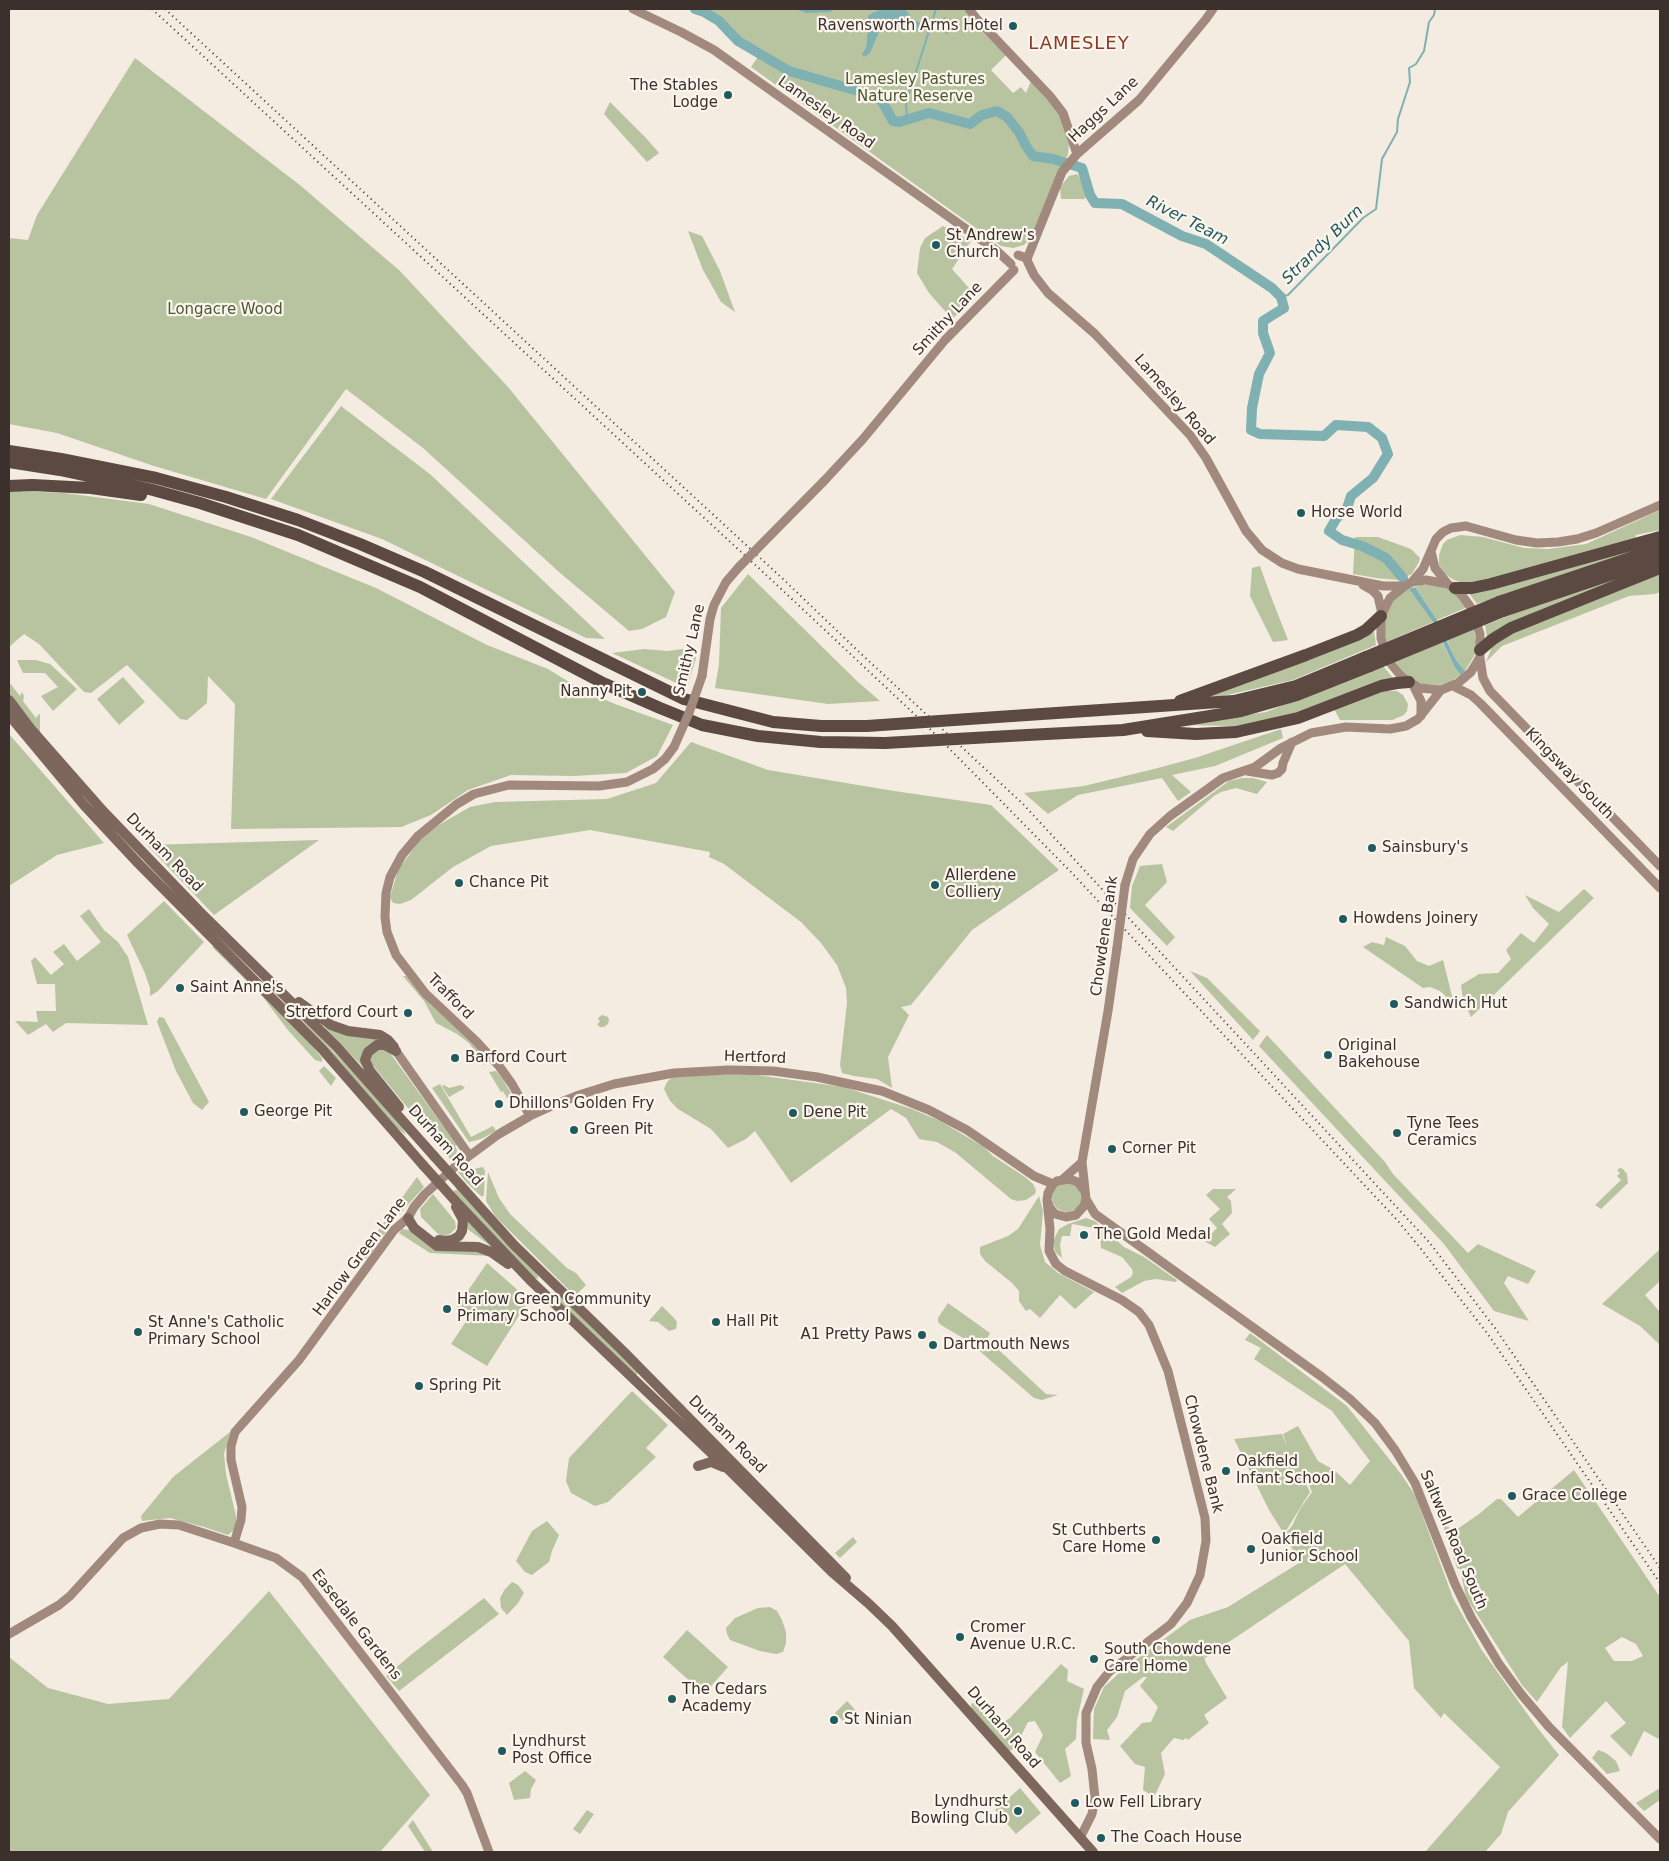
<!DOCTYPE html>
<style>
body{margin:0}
#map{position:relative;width:1669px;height:1861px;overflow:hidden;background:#f4ebe1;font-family:"DejaVu Sans",sans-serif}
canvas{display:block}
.frame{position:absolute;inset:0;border:10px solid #3b302b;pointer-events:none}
</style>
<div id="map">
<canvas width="1669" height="1861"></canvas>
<div class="frame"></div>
</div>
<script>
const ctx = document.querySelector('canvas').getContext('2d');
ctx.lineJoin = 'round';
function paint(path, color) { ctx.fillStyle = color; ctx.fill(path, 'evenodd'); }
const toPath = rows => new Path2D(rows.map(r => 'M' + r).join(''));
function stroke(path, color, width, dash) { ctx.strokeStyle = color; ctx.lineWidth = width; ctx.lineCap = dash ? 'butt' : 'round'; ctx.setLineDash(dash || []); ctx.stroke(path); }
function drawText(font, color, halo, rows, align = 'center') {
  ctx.font = font + ' "DejaVu Sans",sans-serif'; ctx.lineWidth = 4.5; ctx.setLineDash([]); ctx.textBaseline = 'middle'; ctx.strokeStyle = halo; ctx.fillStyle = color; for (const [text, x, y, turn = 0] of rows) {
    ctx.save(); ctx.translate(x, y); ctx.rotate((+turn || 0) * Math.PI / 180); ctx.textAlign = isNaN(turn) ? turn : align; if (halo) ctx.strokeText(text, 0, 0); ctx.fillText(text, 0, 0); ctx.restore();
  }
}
paint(toPath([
 [695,9,964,9,971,20,1006,55,991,70,1013,93,1021,87,1026,93,1031,81,1061,115,1069,144,1068,154,1031,238,1024,245,1013,248,1001,246,751,67,760,54,738,41,719,21,704,12],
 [135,58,301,186,400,271,508,387,675,592,666,617,642,629,629,631,559,572,423,448,346,389,266,499,154,466,57,433,9,424,9,238,28,240,37,215],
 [610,102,646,138,659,153,647,162,604,114],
 [1077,174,1085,187,1085,199,1061,199,1060,187,1069,176],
 [943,226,971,241,952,269,976,296,952,319,929,293,917,273,920,248,925,238],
 [688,231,702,236,720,271,735,312,721,302,703,270],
 [341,406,431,475,605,639,586,638,382,539,271,499],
 [20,491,64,493,149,504,251,537,376,588,487,645,548,669,577,687,615,704,673,725,657,756,626,773,573,776,511,775,468,790,431,815,401,827,231,829,235,704,208,676,207,703,187,720,180,719,127,665,91,693,84,692,39,644,24,634,9,647,9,492],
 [1660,510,1660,530,1636,535,1635,540,1486,583,1463,583,1454,580,1445,574,1439,565,1439,555,1443,544,1447,540,1460,535,1483,537,1524,548,1548,549,1586,544],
 [1355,537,1378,537,1411,549,1420,558,1419,562,1412,574,1398,580,1376,578,1353,574],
 [1660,542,1477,604,1468,592],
 [1660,563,1487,638,1485,625,1556,597],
 [1260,566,1270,594,1288,640,1273,642,1250,596,1252,568],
 [1660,572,1660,592,1655,594,1629,596,1502,646,1486,662,1493,644,1504,635],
 [748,574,858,682,880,701,828,704,715,688,719,664,721,608],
 [1421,585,1437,585,1452,591,1468,607,1437,620,1415,587],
 [1409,589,1433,622,1386,642,1384,625,1387,613,1394,600,1402,592],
 [1474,629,1477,648,1474,656,1465,671,1456,660,1447,640],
 [1374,631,1376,645,1293,680,1192,703],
 [1442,642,1455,668,1461,675,1451,681,1440,685,1423,684,1407,677,1395,661],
 [690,648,696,658,687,688,612,653,644,649,667,651],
 [17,660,36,660,50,664,77,689,53,711,41,696,58,687,45,673,23,673],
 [1383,666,1394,679,1270,722,1236,726,1180,725,1266,712],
 [123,677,145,702,119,725,97,699],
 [9,682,20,696,22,692,24,696,23,701,36,718,39,714,40,715,40,732,38,733,9,694],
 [1384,691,1397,691,1403,695,1408,704,1407,711,1404,715,1392,720,1340,720,1334,709],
 [1281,729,1283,738,1215,766,1172,775,1191,792,1178,801,1162,778,1078,795,1048,814,1024,793,1084,786,1154,769,1195,758],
 [9,734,104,843,57,855,9,886],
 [691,742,768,770,894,791,991,805,1059,870,972,930,911,1005,901,1007,909,1015,888,1057,892,1088,877,1079,854,1076,842,1073,840,1065,847,1003,846,988,837,965,821,943,801,922,724,864,709,857,710,852,590,830,491,846,453,867,411,900,400,904,393,903,390,897,398,870,422,837,437,826,470,807,495,802,607,799,656,783],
 [1242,778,1253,778,1267,782,1257,794,1236,788,1221,792,1214,796,1173,831,1166,827,1229,781],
 [319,840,214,915,147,845],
 [1162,864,1167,882,1145,905,1175,937,1167,946,1130,908,1132,886,1140,866],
 [1584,889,1594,898,1471,1017,1463,1000,1461,985,1479,974,1498,973,1511,959,1506,950,1521,933,1534,943,1549,924,1533,908,1525,895,1559,912],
 [164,901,204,942,158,991,150,996,150,988,144,971,127,935],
 [89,909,104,930,118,942,128,957,148,1025,66,1023,53,1032,46,1024,28,1035,15,1021,38,1022,36,1011,56,1011,55,984,37,984,31,961,35,957,51,975,64,964,53,952,64,944,77,961,101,942,80,916],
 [1386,937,1405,946,1417,961,1429,966,1443,960,1454,1004,1440,991,1430,987,1423,988,1363,947,1372,942,1384,945],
 [214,946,304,1036,322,1058,322,1062,315,1060,287,1029,263,997,212,947],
 [1190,971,1207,978,1260,1031,1253,1040],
 [403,976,406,976,430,1004,485,1055,486,1062,484,1065,469,1043,457,1034,436,1023,424,1001],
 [269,987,316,1033,400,1122,406,1135,397,1128],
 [602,1015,608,1017,609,1020,608,1024,604,1027,600,1027,597,1024,600,1022,598,1018],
 [159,1017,164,1018,209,1102,202,1110,193,1103,176,1071,157,1022],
 [326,1026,384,1041,379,1042,363,1067,325,1028],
 [1267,1035,1385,1162,1393,1174,1468,1253,1478,1244,1536,1271,1528,1284,1508,1276,1504,1283,1529,1321,1494,1311,1444,1244,1259,1046],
 [381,1048,390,1053,457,1145,455,1146,457,1150,456,1156,451,1160,369,1061,370,1055],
 [324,1066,336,1078,331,1086,319,1071],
 [496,1071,502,1078,512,1095,507,1098,503,1091,501,1092,489,1072],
 [710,1075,756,1075,844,1087,912,1109,940,1121,984,1147,993,1156,1025,1177,1033,1184,1036,1190,1035,1194,1026,1200,1017,1201,1011,1199,956,1153,937,1142,919,1139,906,1118,891,1109,791,1183,755,1131,746,1139,728,1148,711,1129,678,1109,670,1101,664,1089,667,1082,672,1077],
 [440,1084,471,1137,493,1126,496,1131,481,1139,469,1142,432,1088],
 [444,1085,449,1088,461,1085,465,1088,449,1097,442,1086],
 [483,1167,485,1171,484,1195,482,1197,467,1183,458,1172],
 [1620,1168,1623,1169,1627,1174,1628,1183,1601,1209,1595,1205,1621,1180,1617,1176,1620,1173,1617,1170],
 [488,1172,499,1198,510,1214,567,1268,576,1273,586,1285,575,1296,495,1216,486,1201],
 [417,1177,424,1187,396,1218,368,1257,363,1260,358,1258],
 '1052 1197a15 15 0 1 1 30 0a15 15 0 1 1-30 0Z',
 [1213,1189,1236,1189,1227,1197,1231,1201,1232,1213,1222,1224,1230,1234,1215,1247,1204,1241,1217,1228,1209,1219,1220,1209,1206,1195],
 [454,1190,458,1190,538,1275,538,1279,532,1277,454,1194],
 [433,1194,455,1221,456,1228,450,1234,443,1236,438,1234,421,1217,420,1209],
 [1039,1196,1043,1211,1040,1245,1045,1262,1058,1273,1094,1292,1075,1309,1060,1295,1040,1318,1030,1309,1026,1311,1019,1301,1019,1291,1012,1283,985,1261,980,1254,980,1247,1008,1236,1018,1229],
 [1086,1218,1095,1221,1124,1247,1144,1257,1177,1280,1176,1282,1156,1279,1144,1281,1122,1293,1115,1287,1131,1277,1133,1273,1132,1269,1122,1257,1101,1248,1100,1229,1072,1224,1070,1236,1062,1236,1060,1245,1062,1258,1055,1252,1053,1241,1059,1229,1068,1224],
 [467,1220,496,1250,466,1228],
 [402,1229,410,1230,432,1246,478,1251,491,1256,430,1253,399,1233],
 [1660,1249,1660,1281,1645,1295,1660,1312,1660,1345,1640,1326,1602,1304],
 [487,1263,529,1300,487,1366,451,1344,469,1317,456,1308],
 [552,1292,560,1296,639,1372,635,1376,557,1300],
 [948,1303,990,1333,987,1339,1046,1394,1058,1395,1042,1400,1034,1398,968,1341,941,1325,938,1322,938,1318],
 [662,1306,674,1318,677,1322,676,1329,669,1331,658,1322,649,1321],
 [1250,1333,1347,1406,1401,1474,1415,1495,1453,1598,1481,1649,1536,1726,1559,1755,1508,1812,1501,1834,1485,1852,1425,1852,1500,1767,1444,1713,1441,1718,1414,1688,1409,1641,1345,1564,1205,1658,1198,1640,1206,1663,1227,1698,1204,1715,1209,1723,1188,1740,1186,1738,1183,1740,1174,1738,1161,1753,1165,1774,1154,1797,1143,1790,1145,1767,1135,1764,1120,1746,1142,1723,1151,1722,1158,1707,1140,1686,1147,1677,1143,1677,1125,1691,1117,1717,1107,1730,1110,1740,1093,1739,1094,1709,1104,1687,1127,1666,1190,1620,1228,1607,1299,1563,1285,1534,1292,1526,1300,1509,1312,1492,1308,1483,1302,1476,1310,1492,1284,1534,1269,1510,1234,1439,1282,1434,1287,1447,1283,1434,1298,1426,1318,1461,1334,1470,1350,1485,1370,1461,1332,1411,1254,1359,1261,1348,1245,1340],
 [632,1391,668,1425,646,1448,656,1457,608,1502,595,1506,571,1493,566,1481,569,1458],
 [230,1432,224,1454,226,1474,236,1516,236,1528,228,1535,204,1527,170,1518,142,1521,141,1516,173,1477],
 [1574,1470,1660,1597,1660,1736,1659,1739,1644,1731,1631,1757,1610,1736,1626,1723,1606,1701,1570,1738,1562,1727,1568,1662,1561,1667,1537,1702,1522,1685,1466,1597,1460,1569,1457,1568,1443,1525,1456,1530,1479,1514,1497,1499,1501,1499,1518,1517],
 [1622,1637,1636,1644,1643,1656,1632,1661,1614,1661,1605,1648],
 [547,1521,559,1535,552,1551,549,1562,532,1575,525,1572,516,1561,532,1531],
 [853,1537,857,1542,840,1558,835,1553],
 [512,1582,518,1585,524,1593,518,1603,507,1615,501,1608,500,1598,505,1589],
 [269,1591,430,1795,380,1852,9,1852,9,1657,48,1688,108,1704,169,1699],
 [484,1598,499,1614,399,1691,386,1676,412,1654],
 [770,1607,777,1611,782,1620,786,1632,786,1643,783,1652,776,1654,760,1651,730,1640,727,1634,726,1628,735,1618,758,1608],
 [687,1630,728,1667,704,1694,663,1657],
 [1061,1664,1068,1670,1067,1681,1084,1689,1077,1720,1076,1739,1065,1749,1071,1776,1060,1783,1035,1752,1043,1735,1035,1721,1028,1722,1015,1748,1008,1752,972,1711,971,1704,979,1701,989,1716,1000,1724,1010,1718],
 [847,1701,857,1712,845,1723,835,1713],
 [1598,1750,1606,1753,1616,1761,1620,1771,1607,1774,1592,1758],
 [525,1771,536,1780,531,1789,530,1798,514,1800,509,1783],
 [1020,1788,1041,1813,1016,1834,995,1810],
 [1660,1788,1660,1800,1644,1811,1636,1803],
 [587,1810,594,1814,580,1834,573,1829],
 [413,1820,433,1852,425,1852,408,1826]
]), '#b8c4a0');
paint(toPath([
 [796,9,832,9,831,12,806,13],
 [883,9,903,9,907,11,911,18,922,24,921,29,917,31,907,27,895,27,893,22,888,23,880,29,870,53,864,57,862,54,866,48,867,41,868,16,874,12],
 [944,17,949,21,952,27,950,32,946,34,941,24],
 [1415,587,1437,620,1456,660,1465,671,1461,675,1455,668,1433,622,1409,589]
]), '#7fb0b2');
stroke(toPath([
 [907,120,906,103,936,9],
 [1281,297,1288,295,1363,218,1376,209,1382,159,1397,132,1398,119,1410,82,1409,68,1416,64,1424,51,1429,22,1434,15,1435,9]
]), '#7fb0b2', 2);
stroke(toPath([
 [695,9,704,12,719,21,738,41,789,71,858,91,882,101,893,121,899,122,929,113,970,124,982,115,997,111,1007,117,1019,132,1026,146,1033,156,1053,159,1082,168,1090,195,1095,203,1122,204,1182,236,1206,244,1272,288,1281,297,1284,308,1263,321,1263,333,1270,353,1259,374,1252,408,1251,430,1260,434,1324,436,1336,425,1368,427,1382,438,1388,454,1373,478,1351,496,1347,508,1336,519,1329,531,1342,540,1362,546,1386,558,1403,578]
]), '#7fb0b2', 10);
stroke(toPath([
 [633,9,681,32,714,50,997,251,1011,264],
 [969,9,976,18,1050,96,1063,113,1077,154],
 [1018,255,1026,258,1034,275,1048,293,1095,334,1190,435,1206,458,1246,531,1262,550,1282,563,1298,569,1383,586,1405,586],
 [1027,259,1062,172,1077,154,1139,100,1206,19,1213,9],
 [824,481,863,439,945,340,1014,270],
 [1431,551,1435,568,1447,583],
 [1426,580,1448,584,1461,594,1472,609,1480,634,1480,657,1471,672,1458,683,1441,690,1420,688,1409,682,1401,676,1387,659,1381,638,1381,616,1390,598,1405,586,1412,582,1426,580],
 [1412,582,1423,569,1436,539,1443,532,1451,528,1466,526,1516,540,1537,543,1558,542,1577,539,1596,533,1660,505],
 [1363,585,1372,590,1378,596,1382,614],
 [1480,658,1483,678,1490,691,1660,866],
 [702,676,710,619,714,605,726,582,739,567],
 [1413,685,1421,701,1421,716],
 [1453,686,1471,695,1480,703,1660,888],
 [1247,771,1272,775,1278,773,1282,769,1283,763,1292,742],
 [1125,885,1133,859,1150,834,1170,816,1223,778,1255,767,1281,748,1311,733,1346,727,1390,729,1406,726,1418,719,1441,690],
 [396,1051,469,1155],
 [530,1116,512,1084,499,1066,477,1042,425,993,396,955,387,932,385,917,386,893,390,877,402,855,418,836,457,804,474,794,509,785,599,786,627,782,653,769,665,759,674,747],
 [1063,1179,1082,1162],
 [1084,1190,1078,1182,1069,1179,1057,1181,1053,1184,1048,1193,1047,1200,1050,1208,1055,1214,1066,1217,1076,1215,1084,1206,1086,1199,1082,1162,1108,1011,1117,948],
 [1086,1199,1095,1214,1322,1377,1350,1399,1375,1423,1395,1450,1415,1483,1455,1584,1471,1617,1499,1664,1521,1694,1549,1727,1660,1839],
 [1047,1200,1050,1229,1049,1251,1056,1264,1065,1271,1122,1300,1139,1312,1149,1325,1168,1371,1205,1518,1206,1541,1200,1575,1187,1603,1171,1624,1109,1672,1097,1687,1086,1713,1086,1743,1092,1769,1095,1798,1092,1814,1080,1838],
 [234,1543,241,1520,242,1507,231,1460,231,1446,235,1432,299,1360,394,1230,408,1218,414,1207,425,1194,457,1165,499,1134,530,1116,554,1105,579,1095,614,1084,674,1073,728,1070,773,1071,817,1077,882,1091,929,1110,967,1130,1034,1176,1053,1184],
 [9,1634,59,1605,70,1596,123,1538,141,1528,160,1524,179,1525,234,1543,276,1558,302,1577,462,1785,467,1793,489,1852]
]), '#a18a7d', 9);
stroke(toPath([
 [9,700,30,728,103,811,200,912,337,1047,434,1156],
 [9,715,84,805,138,863,322,1049,423,1165],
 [299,1002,331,1025,348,1031,380,1035,388,1040,394,1047],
 [396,1051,385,1045,377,1045,368,1052,365,1060,370,1071,399,1107],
 [461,1186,514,1245,624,1352,846,1578],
 [459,1205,532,1282,730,1471,832,1572,868,1603,892,1626,1093,1852],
 [408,1218,414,1228,437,1246,478,1247,491,1252,508,1264],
 [439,1240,444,1241,452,1240,459,1236,462,1231,463,1220,456,1207],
 [698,1466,711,1462,723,1467]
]), '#7d675c', 10);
stroke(toPath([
 [9,451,61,459,156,478,226,497,298,520,360,544,425,572,684,699,773,722,821,726,867,726],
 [9,462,60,470,153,490,200,503,298,535,420,587,603,683,660,708,702,725,758,736,821,742,885,743],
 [9,486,32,485,91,488,141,495],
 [1455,588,1472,588,1491,584,1660,537],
 [1499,602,1660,548],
 [1503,611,1660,558],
 [1480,650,1493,639,1511,628,1660,568],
 [1180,701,1306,655,1357,635,1366,630,1381,616],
 [1012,716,1234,701,1296,686,1366,657],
 [1147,731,1196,734,1236,732,1298,718,1381,686,1397,683,1409,682],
 [1027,735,1123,730,1241,711,1297,695,1370,666]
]), '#5c4a42', 12);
stroke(toPath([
 [152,9,777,585,927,726,1070,871,1398,1221,1421,1249,1487,1333,1660,1583],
 [165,9,783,579,857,650,1023,804,1429,1242,1495,1328,1660,1568]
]), '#3b302b', 2, [1, 4]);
stroke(toPath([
 [739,567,824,481],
 [674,747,689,713,702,676],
 [1117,948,1125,885]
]), '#a18a7d', 9);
stroke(toPath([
 [434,1156,461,1186],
 [423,1165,459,1205]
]), '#7d675c', 10);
stroke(toPath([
 [1366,657,1499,602],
 [1370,666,1503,611],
 [867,726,1012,716],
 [885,743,1027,735]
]), '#5c4a42', 12);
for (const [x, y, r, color] of [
 [1013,26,5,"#1f5a5e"],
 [728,95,5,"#1f5a5e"],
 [936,245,5,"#1f5a5e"],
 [1301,513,5,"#1f5a5e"],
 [642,692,5,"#1f5a5e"],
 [1372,848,5,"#1f5a5e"],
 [459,883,5,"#1f5a5e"],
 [935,885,5,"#1f5a5e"],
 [1343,919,5,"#1f5a5e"],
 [180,988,5,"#1f5a5e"],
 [1394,1004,5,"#1f5a5e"],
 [408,1013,5,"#1f5a5e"],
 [1328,1055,5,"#1f5a5e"],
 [455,1058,5,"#1f5a5e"],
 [499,1104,5,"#1f5a5e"],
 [244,1112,5,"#1f5a5e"],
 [793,1113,5,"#1f5a5e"],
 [574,1130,5,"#1f5a5e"],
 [1397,1133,5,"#1f5a5e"],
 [1112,1149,5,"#1f5a5e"],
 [1084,1235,5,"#1f5a5e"],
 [447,1309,5,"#1f5a5e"],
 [716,1322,5,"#1f5a5e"],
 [138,1332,5,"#1f5a5e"],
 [922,1335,5,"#1f5a5e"],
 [933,1345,5,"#1f5a5e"],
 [419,1386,5,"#1f5a5e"],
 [1226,1471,5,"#1f5a5e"],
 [1512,1496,5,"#1f5a5e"],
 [1156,1540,5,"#1f5a5e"],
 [1251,1549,5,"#1f5a5e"],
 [960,1637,5,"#1f5a5e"],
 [1094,1659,5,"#1f5a5e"],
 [672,1699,5,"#1f5a5e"],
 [834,1720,5,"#1f5a5e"],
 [502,1751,5,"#1f5a5e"],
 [1075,1803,5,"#1f5a5e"],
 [1018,1811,5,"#1f5a5e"],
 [1101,1838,5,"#1f5a5e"]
]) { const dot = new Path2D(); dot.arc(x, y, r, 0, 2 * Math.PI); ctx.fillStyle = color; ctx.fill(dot); stroke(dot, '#fbf5ee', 2); }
drawText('15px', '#3b302b', '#fbf5ee', [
 ["Ravensworth Arms Hotel",1003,26,"right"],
 ["The Stables",718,86,"right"],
 ["Lodge",718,103,"right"],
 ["St Andrew's",946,236],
 ["Church",946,253],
 ["Horse World",1311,513],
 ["Nanny Pit",632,692,"right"],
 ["Sainsbury's",1382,848],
 ["Allerdene",945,876],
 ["Colliery",945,893],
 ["Chance Pit",469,883],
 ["Howdens Joinery",1353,919],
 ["Saint Anne's",190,988],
 ["Sandwich Hut",1404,1004],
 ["Stretford Court",398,1013,"right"],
 ["Original",1338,1046],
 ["Bakehouse",1338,1063],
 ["Barford Court",465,1058],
 ["Dhillons Golden Fry",509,1104],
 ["George Pit",254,1112],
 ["Dene Pit",803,1113],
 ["Tyne Tees",1407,1124],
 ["Ceramics",1407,1141],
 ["Green Pit",584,1130],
 ["Corner Pit",1122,1149],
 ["The Gold Medal",1094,1235],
 ["Harlow Green Community",457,1300],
 ["Primary School",457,1317],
 ["Hall Pit",726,1322],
 ["St Anne's Catholic",148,1323],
 ["Primary School",148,1340],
 ["A1 Pretty Paws",912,1335,"right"],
 ["Dartmouth News",943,1345],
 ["Spring Pit",429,1386],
 ["Oakfield",1236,1462],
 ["Infant School",1236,1479],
 ["Grace College",1522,1496],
 ["St Cuthberts",1146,1531,"right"],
 ["Care Home",1146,1548,"right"],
 ["Oakfield",1261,1540],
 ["Junior School",1261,1557],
 ["Cromer",970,1628],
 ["Avenue U.R.C.",970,1645],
 ["South Chowdene",1104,1650],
 ["Care Home",1104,1667],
 ["The Cedars",682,1690],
 ["Academy",682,1707],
 ["St Ninian",844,1720],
 ["Lyndhurst",512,1742],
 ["Post Office",512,1759],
 ["Lyndhurst",1008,1802,"right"],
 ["Bowling Club",1008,1819,"right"],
 ["Low Fell Library",1085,1803],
 ["The Coach House",1111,1838]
], 'left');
drawText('15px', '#4a5a2e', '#fbf5ee', [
 ["Lamesley Pastures",915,80],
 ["Nature Reserve",915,97],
 ["Longacre Wood",225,310]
]);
drawText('15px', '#3b302b', '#fbf5ee', [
 ["Haggs Lane",1104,110,-43],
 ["Lamesley Road",826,113,35],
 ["Smithy Lane",948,319,-47],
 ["Lamesley Road",1174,400,49],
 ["Smithy Lane",690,650,-77],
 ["Kingsway South",1569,774,46],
 ["Durham Road",164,853,46],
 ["Chowdene Bank",1105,936,-82],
 ["Trafford",450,997,45],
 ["Hertford",755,1058,2],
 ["Durham Road",445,1146,48],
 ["Harlow Green Lane",360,1257,-53],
 ["Durham Road",727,1435,45],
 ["Chowdene Bank",1203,1454,76],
 ["Saltwell Road South",1453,1540,67],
 ["Easedale Gardens",356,1625,52],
 ["Durham Road",1003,1728,49]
]);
drawText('italic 16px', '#1f5a5e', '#fbf5ee', [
 ["River Team",1187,221,27],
 ["Strandy Burn",1323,245,-44]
]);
ctx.letterSpacing = '1px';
drawText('18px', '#8c3b22', '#fbf5ee', [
 ["LAMESLEY",1079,44]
]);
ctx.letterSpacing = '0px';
</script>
